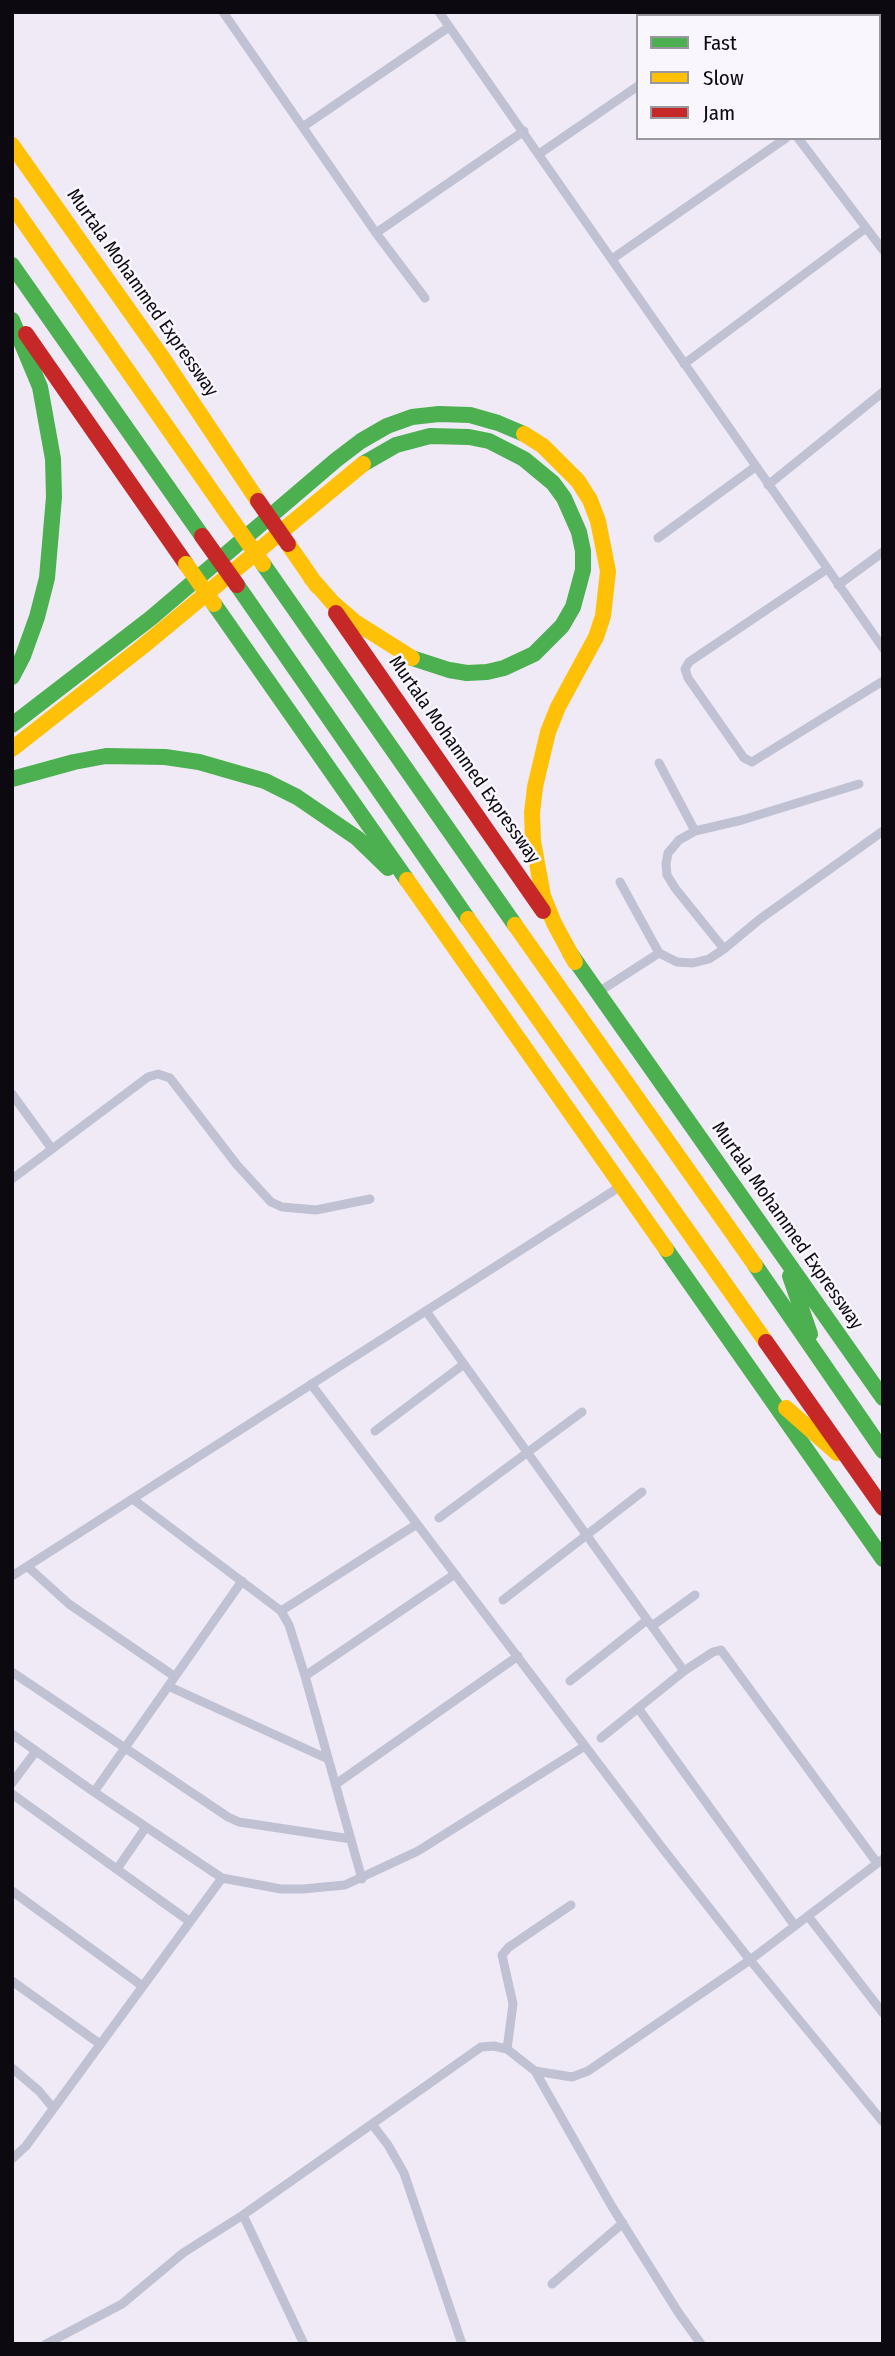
<!DOCTYPE html>
<style>
body{margin:0}
#map{position:relative;width:895px;height:2356px;overflow:hidden;background:#efeaf6;font-family:"Fira Sans Condensed",sans-serif}
canvas{display:block}
.frame{position:absolute;inset:0;border:14px solid #0c0a10;pointer-events:none}
.legend{position:absolute;left:636px;top:14px;width:245px;height:126px;box-sizing:border-box;background:#f9f6fe;border:2px solid #9a989f;margin:0;padding:9px 12px;list-style:none;font-size:21px;color:#0c0a10}
.legend li{display:flex;align-items:center;gap:14px;height:35px}
.legend b{width:35px;border:2px solid #9a989f}
</style>
<div id="map">
<canvas width="895" height="2356"></canvas>
<div class="frame"></div>
<ul class="legend">
<li><b style="height:9px;background:#4caf50"></b>Fast</li>
<li><b style="height:9px;background:#ffc107"></b>Slow</li>
<li><b style="height:9px;background:#c62828"></b>Jam</li>
</ul>
</div>
<script>
const ctx = document.querySelector('canvas').getContext('2d');
ctx.lineJoin = 'round';
const toPath = rows => new Path2D(rows.map(r => 'M' + r).join(''));
function stroke(path, color, width, dash) { ctx.strokeStyle = color; ctx.lineWidth = width; ctx.lineCap = dash ? 'butt' : 'round'; ctx.setLineDash(dash || []); ctx.stroke(path); }
function drawText(font, color, halo, rows, align = 'center') {
  ctx.font = font + ' "Fira Sans Condensed",sans-serif'; ctx.lineWidth = 5; ctx.setLineDash([]); ctx.textBaseline = 'middle'; ctx.strokeStyle = halo; ctx.fillStyle = color; for (const [text, x, y, turn = 0] of rows) {
    ctx.save(); ctx.translate(x, y); ctx.rotate((+turn || 0) * Math.PI / 180); ctx.textAlign = isNaN(turn) ? turn : align; if (halo) ctx.strokeText(text, 0, 0); ctx.fillText(text, 0, 0); ctx.restore();
  }
}
stroke(toPath([
 [223,12,376,233,425,298],
 [439,12,883,648],
 [741,16,746,12],
 [879,73,883,70],
 [304,126,449,27],
 [798,138,883,250],
 [539,154,638,86],
 [376,233,524,131],
 [612,259,786,138],
 [684,364,866,228],
 [768,485,883,392],
 [658,538,755,467],
 [827,569,689,662,685,669,688,678,744,758,752,762,883,681],
 [838,585,883,552],
 [659,763,695,831],
 [620,882,659,953],
 [724,949,675,888,667,875,666,864,668,853,679,840,695,831,742,820,859,784],
 [597,993,659,953,677,962,693,963,709,959,724,949,760,919,883,831],
 [12,1094,52,1149],
 [12,1179,148,1077,158,1074,170,1078,237,1165,271,1202,282,1207,316,1210,370,1199],
 [426,1311,684,1671],
 [311,1384,660,1845,750,1960,883,2122],
 [375,1431,464,1364],
 [134,1500,281,1611,289,1625,305,1676,362,1879],
 [439,1518,582,1412],
 [28,1567,69,1604,174,1676],
 [12,1576,621,1186],
 [503,1600,642,1492],
 [281,1611,417,1524],
 [652,1626,695,1595],
 [12,1672,228,1817,239,1822,351,1839],
 [305,1676,455,1574],
 [570,1681,647,1620],
 [168,1686,328,1759],
 [638,1708,795,1926],
 [12,1734,94,1792,222,1878,281,1889,303,1889,345,1885,418,1851,585,1746],
 [601,1738,684,1671,713,1652,721,1650,877,1863],
 [12,1783,36,1751],
 [336,1784,518,1656],
 [94,1792,242,1581],
 [12,1794,189,1921],
 [117,1869,146,1827],
 [12,1891,141,1985],
 [808,1916,883,2013],
 [12,1981,100,2044],
 [507,2049,513,2004,502,1955,509,1947,571,1905],
 [12,2068,39,2091,53,2108],
 [372,2124,388,2145,404,2173,462,2344],
 [12,2159,26,2146,222,1878],
 [552,2284,623,2223],
 [46,2344,122,2304,183,2253,243,2215],
 [304,2344,243,2215,481,2047,494,2046,507,2049,535,2071],
 [701,2344,678,2312,611,2205,535,2071,572,2077,588,2071,750,1960,883,1859]
]), '#c0c2d3', 9);
stroke(toPath([
 [12,265,202,536],
 [12,320,40,387,53,459,54,497,47,578,37,617,23,656,12,677],
 [363,464,396,445,430,436,469,437,489,441,524,459,553,483,564,498,579,532,583,551,583,570,573,607,562,626,534,654,504,668,487,672,467,673,449,670,412,658],
 [263,564,515,925],
 [237,585,468,919],
 [214,604,407,880],
 [12,725,151,618,336,460,361,441,387,426,412,417,439,414,470,415,498,423,524,434],
 [12,779,74,762,106,756,165,757,199,762,265,781,297,797,357,838,388,868],
 [570,953,883,1398],
 [666,1249,883,1559],
 [755,1265,883,1451],
 [790,1276,810,1334]
]), '#4caf50', 16);
stroke(toPath([
 [12,145,162,357,258,501],
 [12,205,227,513],
 [524,434,543,446,578,481,590,500,598,521,608,571,603,616,596,637,558,707,548,732,535,787,532,813,533,841,543,896,554,923,575,962],
 [288,544,317,586],
 [311,578,332,602,355,622,412,658],
 [12,749,142,647,363,464],
 [407,880,666,1249],
 [468,919,766,1342],
 [515,925,755,1265],
 [786,1408,837,1453]
]), '#ffc107', 16);
stroke(toPath([
 [26,334,186,564],
 [336,613,543,911],
 [766,1342,883,1508]
]), '#c62828', 16);
stroke(toPath([
 [227,513,263,564],
 [186,564,214,604]
]), '#ffc107', 16);
stroke(toPath([
 [258,501,288,544],
 [202,536,237,585]
]), '#c62828', 16);
drawText('19px', '#0c0a10', '#f9f6fe', [
 ["Murtala Mohammed Expressway",142,293,55],
 ["Murtala Mohammed Expressway",464,760,55],
 ["Murtala Mohammed Expressway",787,1226,55]
]);
</script>
